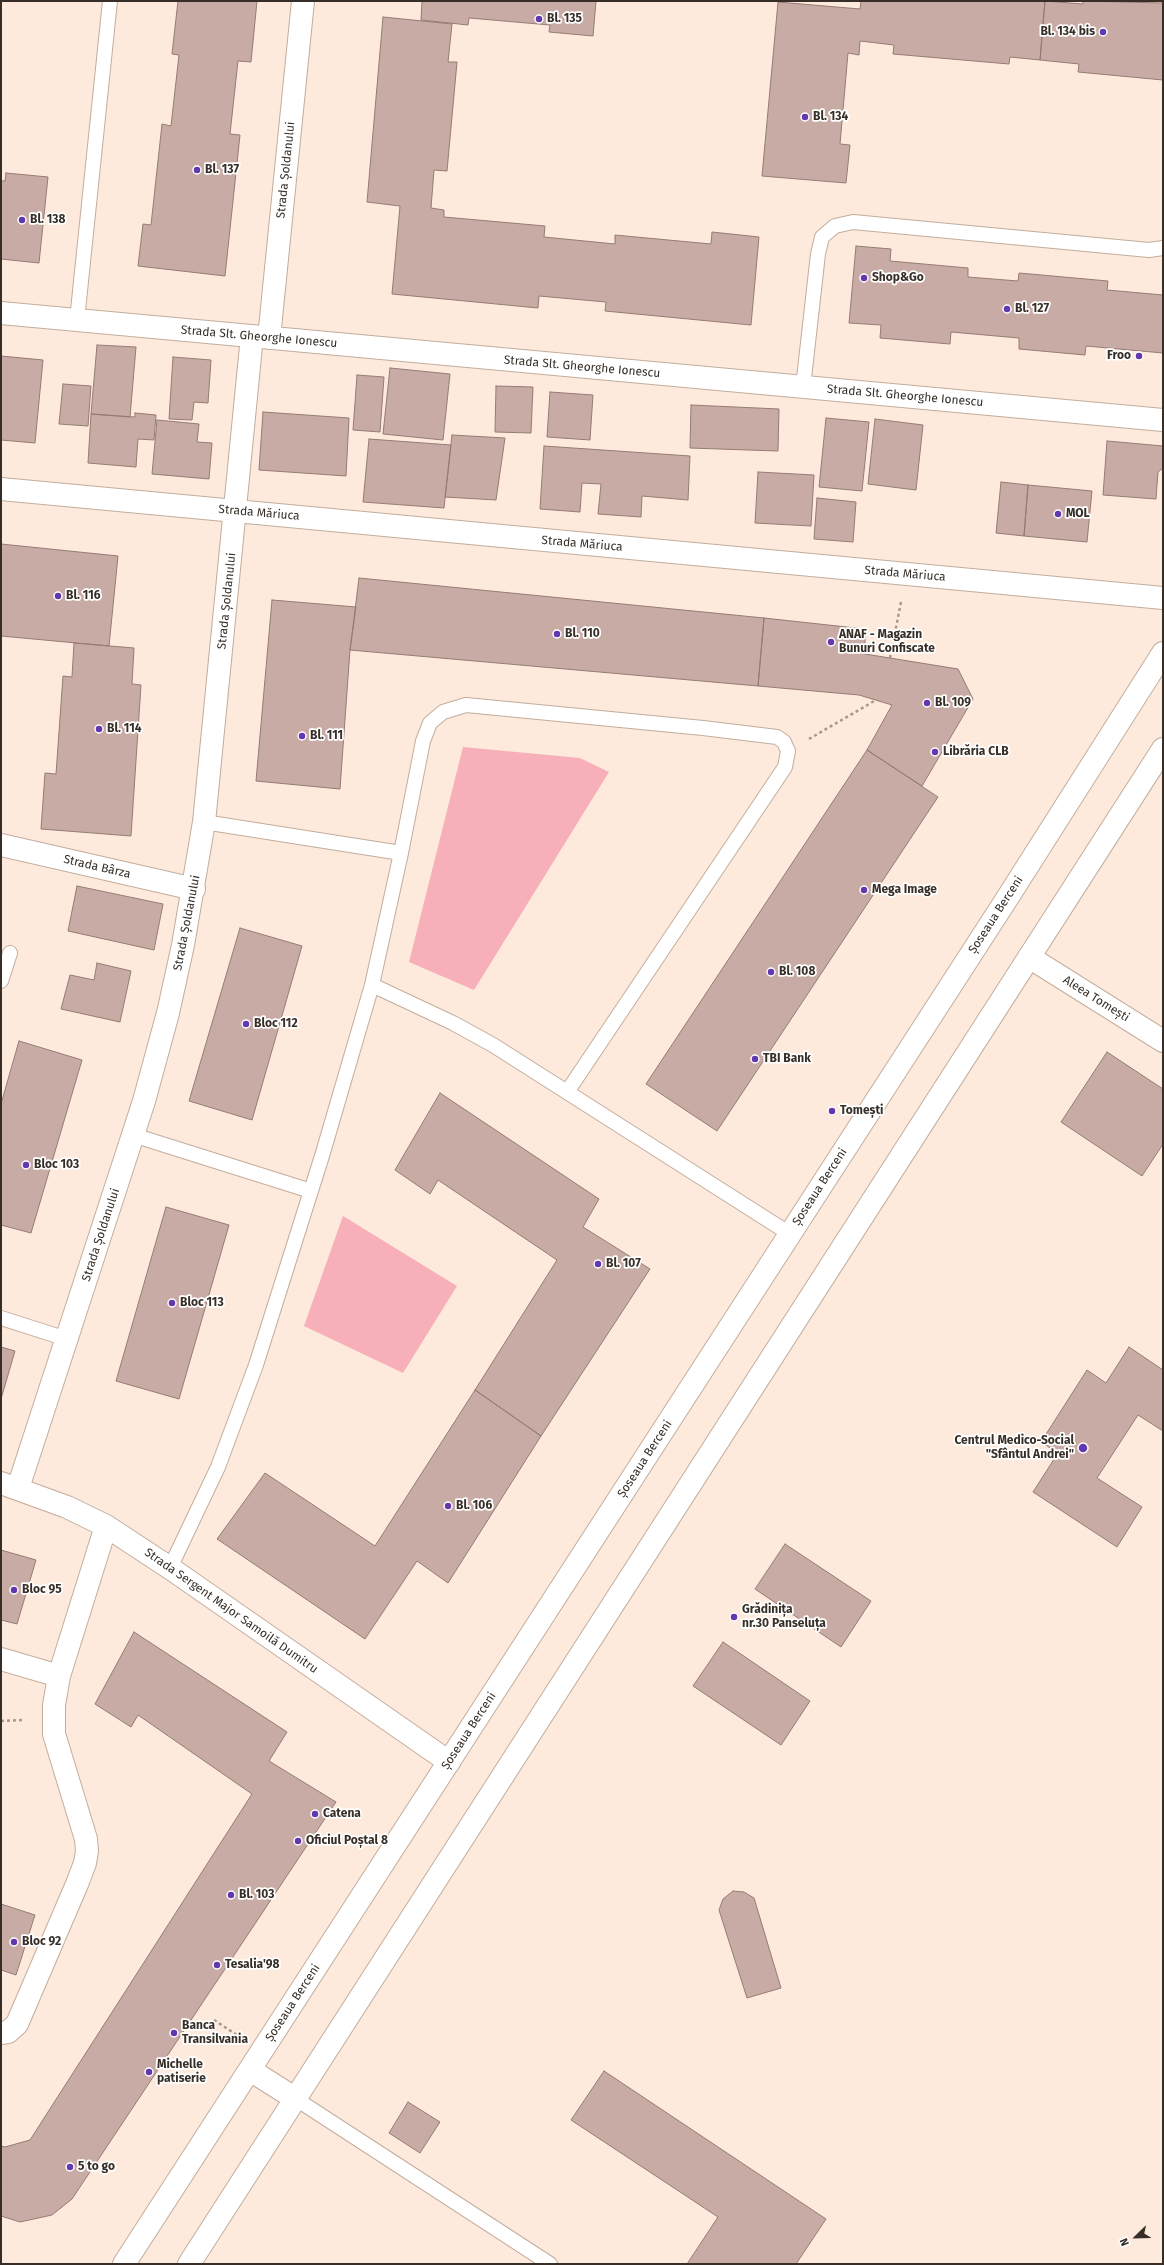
<!DOCTYPE html>
<meta charset="utf-8">
<style>
body{margin:0}
#map{position:relative;width:1164px;height:2265px;overflow:hidden;background:#fdeadc;font-family:"Fira Sans",sans-serif}
canvas{display:block}
.frame{position:absolute;inset:0;border:2px solid #362e27;pointer-events:none}
.north{position:absolute;left:1116px;top:2217px;width:40px;height:40px;-webkit-text-stroke:3px #fff;paint-order:stroke;rotate:247deg;font-size:11px;font-weight:700;line-height:16px;text-align:center;color:#362e27}
.north::after{content:'';display:block;margin:auto;width:14px;height:18px;background:#362e27;clip-path:polygon(50% 0,100% 100%,50% 72%,0 100%)}
</style>
<div id="map">
<canvas width="1164" height="2265"></canvas>
<div class="frame"></div>
<div class="north">N</div>
</div>
<script>
const ctx = document.querySelector('canvas').getContext('2d');
ctx.lineJoin = 'round';
function paint(path, color) { ctx.fillStyle = color; ctx.fill(path, 'evenodd'); }
const toPath = rows => new Path2D(rows.map(r => 'M' + r).join(''));
function stroke(path, color, width, dash) { ctx.strokeStyle = color; ctx.lineWidth = width; ctx.lineCap = dash ? 'butt' : 'round'; ctx.setLineDash(dash || []); ctx.stroke(path); }
function drawText(font, color, halo, rows, align = 'center') {
  ctx.font = font + ' "Fira Sans",sans-serif'; ctx.lineWidth = 3.5; ctx.setLineDash([]); ctx.textBaseline = 'middle'; ctx.strokeStyle = halo; ctx.fillStyle = color; for (const [text, x, y, turn = 0] of rows) {
    ctx.save(); ctx.translate(x, y); ctx.rotate((+turn || 0) * Math.PI / 180); ctx.textAlign = isNaN(turn) ? turn : align; if (halo) ctx.strokeText(text, 0, 0); ctx.fillText(text, 0, 0); ctx.restore();
  }
}
paint(toPath([
 [463,747,580,758,609,772,474,990,409,962],
 [343,1216,457,1286,403,1373,304,1326]
]), '#f7afb9');
const building = toPath([
 [178,1,257,1,251,62,238,61,230,134,240,135,225,276,138,266,143,224,151,225,162,124,171,126,179,55,172,54,178,1],
 [422,1,596,1,593,36,549,32,550,25,469,18,468,25,421,20,422,1],
 [861,1,1045,1,1040,60,1010,57,1009,64,893,54,894,45,860,41,859,55,848,53,840,144,850,145,846,183,762,176,778,2,860,9,861,1],
 [1045,1,1083,4,1083,1,1163,3,1163,80,1078,72,1079,64,1040,60,1045,1],
 [383,17,452,24,448,62,457,62,447,171,434,170,431,208,444,210,444,217,545,226,544,237,615,244,615,235,711,244,712,232,759,237,751,325,605,311,606,302,539,296,538,308,392,294,400,206,367,202,383,17],
 [6,173,48,177,39,263,1,259,1,181,5,181,6,173],
 [856,246,891,249,890,261,968,268,968,277,1018,281,1019,273,1108,281,1107,290,1163,295,1163,353,1086,346,1085,355,1019,349,1019,338,951,332,950,344,880,338,881,325,849,323,856,246],
 [97,345,136,347,130,417,91,414,97,345],
 [1,356,43,360,35,443,1,440,1,356],
 [173,357,211,360,208,403,194,402,192,420,169,419,173,357],
 [390,368,450,374,443,440,383,434,390,368],
 [357,375,384,377,380,432,353,430,357,375],
 [63,384,91,386,88,426,59,424,63,384],
 [496,386,533,387,531,433,495,432,496,386],
 [550,392,593,395,590,440,547,437,550,392],
 [691,405,779,409,778,451,690,448,691,405],
 [263,412,349,418,346,476,259,470,263,412],
 [135,413,156,415,154,440,138,439,136,467,88,463,91,414,135,417,135,413],
 [826,418,869,422,862,491,819,487,826,418],
 [875,419,923,425,916,490,868,484,875,419],
 [157,420,199,424,197,442,212,443,209,479,152,474,157,420],
 [452,435,505,438,496,500,445,497,452,435],
 [369,439,451,445,444,508,363,502,369,439],
 [1107,441,1163,446,1163,468,1158,472,1156,499,1103,495,1107,441],
 [544,446,690,456,688,500,642,496,641,517,598,514,601,484,582,483,580,512,540,509,544,446],
 [758,472,814,475,811,526,755,523,758,472],
 [1001,482,1028,485,1024,536,996,533,1001,482],
 [1028,485,1092,491,1087,542,1024,536,1028,485],
 [817,498,856,502,853,542,814,539,817,498],
 [1,544,118,556,109,646,1,636,1,544],
 [359,578,764,618,758,686,350,650,359,578],
 [272,600,356,607,350,650,340,789,256,781,272,600],
 [764,618,865,629,865,654,958,669,973,699,922,786,867,750,892,705,859,695,758,686,764,618],
 [74,643,134,648,132,684,141,685,131,836,41,829,45,773,56,774,63,676,72,677,74,643],
 [867,750,938,797,717,1131,646,1084,867,750],
 [77,886,163,904,154,950,68,931,77,886],
 [240,928,302,946,252,1120,189,1101,240,928],
 [97,963,131,971,120,1022,61,1009,70,975,94,980,97,963],
 [19,1041,82,1060,31,1233,1,1225,1,1104,19,1041],
 [1107,1052,1163,1089,1163,1144,1142,1176,1061,1122,1107,1052],
 [440,1093,599,1199,583,1227,650,1269,541,1436,475,1390,557,1260,438,1180,430,1194,395,1170,440,1093],
 [166,1207,229,1225,179,1399,116,1381,166,1207],
 [1,1347,15,1351,1,1399,1,1347],
 [1129,1347,1163,1370,1163,1431,1138,1415,1097,1478,1142,1507,1117,1547,1033,1492,1058,1453,1041,1442,1087,1370,1106,1383,1129,1347],
 [475,1390,541,1436,448,1583,417,1561,365,1639,217,1539,265,1473,375,1546,475,1390],
 [785,1544,871,1601,841,1647,755,1589,785,1544],
 [1,1550,36,1560,17,1624,1,1620,1,1550],
 [134,1632,287,1732,269,1761,336,1802,72,2199,52,2215,20,2222,1,2216,1,2146,5,2147,30,2140,252,1794,138,1715,131,1727,95,1704,134,1632],
 [723,1642,810,1701,781,1745,693,1686,723,1642],
 [733,1891,744,1892,754,1898,781,1988,747,1998,719,1910,723,1899,733,1891],
 [1,1904,35,1915,16,1975,1,1970,1,1904],
 [604,2071,826,2219,796,2264,687,2264,718,2217,571,2120,604,2071],
 [408,2102,440,2122,420,2153,389,2133,408,2102]
]);
paint(building, '#c8aba4');
stroke(building, '#957b74', 1);
const service = toPath([
 [77,320,110,1],
 [803,387,818,254,822,237,835,226,853,222,1149,250,1163,248],
 [204,822,401,853],
 [1,981,10,953],
 [372,985,453,1023,493,1045,790,1234],
 [133,1135,311,1191],
 [1,1318,67,1339],
 [170,1568,218,1467,256,1365,322,1156,372,985,401,853,423,741,430,723,443,712,466,705,703,728,777,737,784,742,788,751,785,767,567,1092],
 [296,2099,550,2264]
]);
const minor = toPath([
 [1,313,1163,420],
 [269,338,303,1],
 [1,489,1163,598],
 [1,845,194,889],
 [1029,957,1163,1041],
 [1,1483,67,1507,106,1526,170,1568,449,1762],
 [18,1488,144,1101,168,1013,183,945,204,822,252,336],
 [1,1659,59,1676,54,1705,54,1734,86,1839,87,1851,85,1863,77,1884,17,2024,8,2032,1,2033],
 [59,1676,106,1526]
]);
const secondary = toPath([
 [250,2070,296,2099],
 [124,2264,1008,897,1163,653],
 [189,2264,1163,749]
]);
stroke(service, '#c3ad9c', 16);
stroke(minor, '#c3ad9c', 24);
stroke(secondary, '#c3ad9c', 24);
stroke(toPath([
 [890,658,901,602],
 [809,739,876,700],
 [1,1721,24,1720],
 [214,2020,237,2035]
]), '#a7998e', 2.5, [3, 3]);
stroke(service, '#fff', 14);
stroke(minor, '#fff', 22);
stroke(secondary, '#fff', 22);
for (const [x, y, r, color] of [
 [539,19,4,"#6238af"],
 [1103,32,4,"#6238af"],
 [805,117,4,"#6238af"],
 [197,170,4,"#6238af"],
 [22,220,4,"#6238af"],
 [864,278,4,"#6238af"],
 [1007,309,4,"#6238af"],
 [1139,356,4,"#6238af"],
 [1058,514,4,"#6238af"],
 [58,596,4,"#6238af"],
 [557,634,4,"#6238af"],
 [831,642,4,"#6238af"],
 [927,703,4,"#6238af"],
 [99,729,4,"#6238af"],
 [302,736,4,"#6238af"],
 [935,752,4,"#6238af"],
 [864,890,4,"#6238af"],
 [771,972,4,"#6238af"],
 [246,1024,4,"#6238af"],
 [755,1059,4,"#6238af"],
 [832,1111,4,"#6238af"],
 [26,1165,4,"#6238af"],
 [598,1264,4,"#6238af"],
 [172,1303,4,"#6238af"],
 [1083,1448,5,"#6238af"],
 [448,1506,4,"#6238af"],
 [14,1590,4,"#6238af"],
 [734,1617,4,"#6238af"],
 [315,1814,4,"#6238af"],
 [298,1841,4,"#6238af"],
 [231,1895,4,"#6238af"],
 [14,1942,4,"#6238af"],
 [217,1965,4,"#6238af"],
 [174,2033,4,"#6238af"],
 [149,2072,4,"#6238af"],
 [70,2167,4,"#6238af"]
]) { const dot = new Path2D(); dot.arc(x, y, r, 0, 2 * Math.PI); ctx.fillStyle = color; ctx.fill(dot); stroke(dot, '#fff', 1.5); }
drawText('bold 12px', '#362e27', '#fff', [
 ["Bl. 135",547,19],
 ["Bl. 134 bis",1095,32,"right"],
 ["Bl. 134",813,117],
 ["Bl. 137",205,170],
 ["Bl. 138",30,220],
 ["Shop&Go",872,278],
 ["Bl. 127",1015,309],
 ["Froo",1131,356,"right"],
 ["MOL",1066,514],
 ["Bl. 116",66,596],
 ["Bl. 110",565,634],
 ["ANAF - Magazin",839,635],
 ["Bunuri Confiscate",839,649],
 ["Bl. 109",935,703],
 ["Bl. 114",107,729],
 ["Bl. 111",310,736],
 ["Librăria CLB",943,752],
 ["Mega Image",872,890],
 ["Bl. 108",779,972],
 ["Bloc 112",254,1024],
 ["TBI Bank",763,1059],
 ["Tomești",840,1111],
 ["Bloc 103",34,1165],
 ["Bl. 107",606,1264],
 ["Bloc 113",180,1303],
 ["Centrul Medico-Social",1074,1441,"right"],
 ["\"Sfântul Andrei\"",1074,1455,"right"],
 ["Bl. 106",456,1506],
 ["Bloc 95",22,1590],
 ["Grădinița",742,1610],
 ["nr.30 Panseluța",742,1624],
 ["Catena",323,1814],
 ["Oficiul Poștal 8",306,1841],
 ["Bl. 103",239,1895],
 ["Bloc 92",22,1942],
 ["Tesalia'98",225,1965],
 ["Banca",182,2026],
 ["Transilvania",182,2040],
 ["Michelle",157,2065],
 ["patiserie",157,2079],
 ["5 to go",78,2167]
], 'left');
drawText('12px', '#362e27', '#fff', [
 ["Strada Șoldanului",286,170,-84],
 ["Strada Slt. Gheorghe Ionescu",259,337,5],
 ["Strada Slt. Gheorghe Ionescu",582,367,5],
 ["Strada Slt. Gheorghe Ionescu",905,396,5],
 ["Strada Măriuca",259,513,5],
 ["Strada Măriuca",582,544,5],
 ["Strada Măriuca",905,574,5],
 ["Strada Șoldanului",227,601,-84],
 ["Strada Bârza",97,867,13],
 ["Șoseaua Berceni",996,915,-57],
 ["Strada Șoldanului",187,923,-79],
 ["Aleea Tomești",1096,999,32],
 ["Șoseaua Berceni",820,1187,-57],
 ["Strada Șoldanului",101,1235,-72],
 ["Șoseaua Berceni",645,1459,-57],
 ["Strada Sergent Major Samoilă Dumitru",231,1611,35],
 ["Șoseaua Berceni",469,1731,-57],
 ["Șoseaua Berceni",293,2003,-57]
]);
</script>
